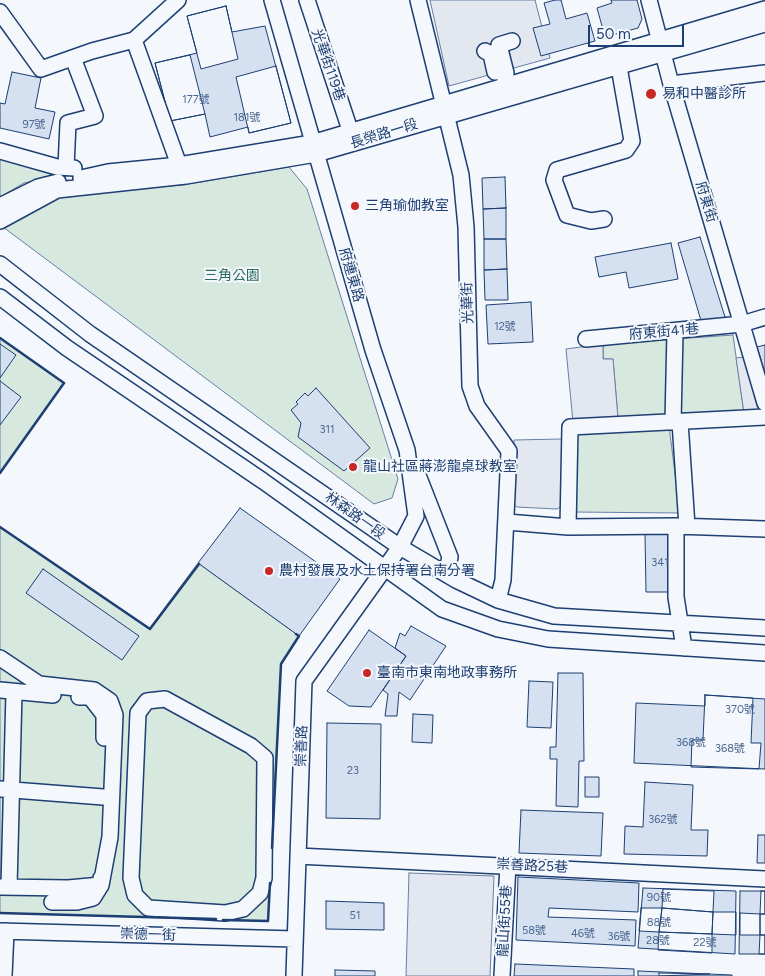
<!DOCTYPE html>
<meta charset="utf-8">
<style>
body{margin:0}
#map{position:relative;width:765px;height:976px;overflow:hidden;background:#f4f7fb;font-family:Figtree,sans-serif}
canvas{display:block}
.scale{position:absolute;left:588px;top:25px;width:96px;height:22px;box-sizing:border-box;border:2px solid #1d3f73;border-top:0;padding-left:6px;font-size:15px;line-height:18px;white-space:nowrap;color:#1d3f73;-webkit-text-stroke:4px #f4f7fb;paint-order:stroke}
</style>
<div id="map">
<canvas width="765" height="976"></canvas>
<div class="scale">50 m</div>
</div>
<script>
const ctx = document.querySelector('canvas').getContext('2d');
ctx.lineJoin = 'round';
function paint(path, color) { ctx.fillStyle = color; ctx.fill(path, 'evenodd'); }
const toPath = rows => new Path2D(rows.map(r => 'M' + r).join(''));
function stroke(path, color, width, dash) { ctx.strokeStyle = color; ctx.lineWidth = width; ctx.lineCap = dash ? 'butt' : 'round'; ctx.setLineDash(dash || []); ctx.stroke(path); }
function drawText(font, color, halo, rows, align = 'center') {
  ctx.font = font + ' Figtree,"Noto Sans TC",sans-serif'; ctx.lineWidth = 4; ctx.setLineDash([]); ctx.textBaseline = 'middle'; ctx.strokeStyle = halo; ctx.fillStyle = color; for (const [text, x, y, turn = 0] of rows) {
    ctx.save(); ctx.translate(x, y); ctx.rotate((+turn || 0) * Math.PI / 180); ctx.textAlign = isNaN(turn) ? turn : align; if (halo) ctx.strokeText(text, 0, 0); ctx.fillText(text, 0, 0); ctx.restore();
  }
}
const green = toPath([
 [0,157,46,170,52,177,24,183,0,197,0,157],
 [289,167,307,189,398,479,392,498,374,504,3,227,58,193,183,185,289,167],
 [733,335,744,413,668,418,680,513,575,512,574,433,619,430,613,359,603,359,603,344,733,335],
 [0,338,64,383,0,473,0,338],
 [0,527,149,629,198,563,299,636,281,664,268,921,0,913,0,527]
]);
paint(green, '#d7e8df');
stroke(green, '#687fa3', 1);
const parking = toPath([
 [430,0,535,0,550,58,449,86,430,0],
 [603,344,603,359,613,359,619,430,574,433,566,349,603,344],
 [744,357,759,413,744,413,736,358,744,357],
 [562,439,562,506,557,509,517,507,513,504,514,440,562,439],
 [409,873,494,876,490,976,406,976,409,873]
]);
paint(parking, '#e3e8f0');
stroke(parking, '#687fa3', 1);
const building = toPath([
 [555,0,561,0,566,19,587,13,595,41,541,56,533,28,550,24,544,3,555,0],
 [611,0,637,0,642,19,638,28,605,37,597,8,612,3,611,0],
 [226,6,232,32,265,26,291,123,249,133,248,127,210,137,205,114,170,121,155,63,197,53,187,16,226,6],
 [226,6,238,59,201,69,187,16,226,6],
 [190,55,205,114,170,121,155,63,190,55],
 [276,66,291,123,249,133,236,77,276,66],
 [12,72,41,78,35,108,55,112,49,139,0,128,0,103,5,104,12,72],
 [505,177,506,208,483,209,482,178,505,177],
 [506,208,506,239,484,239,483,209,506,208],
 [700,237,725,317,702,324,678,243,700,237],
 [484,239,506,239,507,269,484,270,484,239],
 [671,243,678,279,629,288,626,272,599,277,595,257,671,243],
 [507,269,508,300,485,300,484,270,507,269],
 [531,302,533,342,488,344,486,305,531,302],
 [0,344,16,355,0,378,0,344],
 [765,345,765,373,757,347,765,345],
 [0,381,21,397,0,425,0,381],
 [316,388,370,448,344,471,298,437,301,423,291,410,298,404,296,402,305,393,308,396,316,388],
 [240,508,340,579,299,636,198,563,240,508],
 [645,533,674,533,674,592,646,592,645,533],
 [43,569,139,636,122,660,26,593,43,569],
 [411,626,446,646,410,700,399,692,397,716,385,716,388,694,383,690,406,656,395,648,400,633,405,636,411,626],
 [369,630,406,656,371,707,349,706,327,691,369,630],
 [558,673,583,673,584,761,579,761,578,807,556,806,557,759,550,759,550,747,556,747,558,673],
 [529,681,553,682,551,728,527,727,529,681],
 [705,695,753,698,751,743,761,743,759,769,691,767,692,740,703,740,705,695],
 [705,695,765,699,765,769,634,763,636,703,705,706,705,695],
 [413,714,433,715,432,743,412,742,413,714],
 [327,723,381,724,380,819,326,818,327,723],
 [585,777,599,777,599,797,585,797,585,777],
 [645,782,693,785,691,830,708,830,707,856,624,854,625,826,643,827,645,782],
 [521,810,603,813,601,856,519,853,521,810],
 [758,835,765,835,765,863,757,863,758,835],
 [518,877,639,883,638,912,549,908,548,917,636,920,635,946,516,940,518,877],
 [643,888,736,891,735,954,638,948,643,888],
 [662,908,713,912,712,934,659,932,662,908],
 [663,889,714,891,713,912,662,908,663,889],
 [740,891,765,891,765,914,760,914,760,935,765,935,765,954,739,954,740,891],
 [761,891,765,891,765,914,760,914,761,891],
 [326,901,384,903,384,930,326,929,326,901],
 [641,908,662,908,659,932,639,931,641,908],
 [713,912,736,912,736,935,712,934,713,912],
 [740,913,760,914,760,935,740,935,740,913],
 [659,932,712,934,712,953,658,950,659,932],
 [760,935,765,935,765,954,759,954,760,935],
 [515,964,634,969,634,976,514,976,515,964],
 [335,970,375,971,375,976,335,976,335,970],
 [638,971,732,975,732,976,638,976,638,971],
 [659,973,710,974,659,976,659,973]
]);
paint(building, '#d5e0f0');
stroke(building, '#1d3f73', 1);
const minor = toPath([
 [272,0,373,350,407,450,416,516,400,547,304,681,294,976],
 [307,0,350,130],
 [418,0,461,175,466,227,470,386,477,406,509,451,503,580,498,600],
 [649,0,671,84,765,403],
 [0,12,41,69,92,51,134,40,178,0],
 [134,40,179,165],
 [485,51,491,54,495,72],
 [671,84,765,73],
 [504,86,506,73,499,45,512,41],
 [0,151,57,167,74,168],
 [66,167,68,123,95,116,73,58],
 [81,178,108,172,179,165,312,143,765,9],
 [0,206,38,187,58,182],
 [604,219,591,221,567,215,554,180,557,170,626,150,632,141,619,67],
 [0,221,57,190,186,176,316,154,765,24],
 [0,264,90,334,400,547,456,580,498,600,554,616,765,628],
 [0,297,67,348,263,481,442,609,498,629,548,639,765,653],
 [586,339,742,324,765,317],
 [673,422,675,332],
 [680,422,687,526],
 [416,470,450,557,446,574],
 [507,522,568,527,676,526,765,529],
 [676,526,676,597,684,648],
 [568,527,570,427,765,417],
 [0,658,39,684,94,690,110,701,115,715,110,837,101,885,68,888,0,887],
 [0,690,53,695],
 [79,697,90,697,104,715,104,738],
 [165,699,251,746,265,758,264,878,260,893,243,909,225,913,148,908,135,895,131,878,138,713,147,701,165,699],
 [0,789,103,797],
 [298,856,765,879],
 [9,887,14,692],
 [52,902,77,902,93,898,101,885,101,878],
 [0,931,295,939],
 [4,976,6,931],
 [502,976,508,865]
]);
stroke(minor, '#1d3f73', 18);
stroke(minor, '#f4f7fb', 15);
stroke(toPath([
 [0,338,64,383,0,473],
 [0,527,150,629,199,564],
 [272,848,281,664,299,636,296,634],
 [0,913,216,919],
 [223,920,268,921,270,883]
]), '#1d3f73', 2.5);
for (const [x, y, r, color] of [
 [651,94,6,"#c62828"],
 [355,206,5,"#c62828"],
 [353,467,5,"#c62828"],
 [269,571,5,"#c62828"],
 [367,673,5,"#c62828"]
]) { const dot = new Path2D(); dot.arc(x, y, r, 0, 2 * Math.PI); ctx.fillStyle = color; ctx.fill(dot); stroke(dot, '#f4f7fb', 2); }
drawText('11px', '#4b6792', null, [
 ["177號",196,100],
 ["181號",247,118],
 ["97號",34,125],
 ["12號",505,327],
 ["311",327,430],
 ["341",660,563],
 ["370號",740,710],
 ["368號",691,743],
 ["368號",730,749],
 ["23",353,771],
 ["362號",663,820],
 ["90號",659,898],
 ["51",355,916],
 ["88號",659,923],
 ["58號",534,931],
 ["46號",583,934],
 ["36號",619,937],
 ["28號",658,941],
 ["22號",705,943]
]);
drawText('14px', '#1d3f73', '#f4f7fb', [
 ["光華街119巷",328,65,71],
 ["長榮路一段",384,134,-17],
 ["府東街",706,202,73],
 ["府連東路",351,275,74],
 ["光華街",468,303,-92],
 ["府東街41巷",664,332,-5],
 ["林森路一段",355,516,35],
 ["崇善路",302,746,-88],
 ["崇善路25巷",532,866,3],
 ["龍山街55巷",505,921,-87],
 ["崇德一街",148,935,2]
]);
drawText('14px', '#1d3f73', '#f4f7fb', [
 ["易和中醫診所",662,94],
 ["三角瑜伽教室",365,206],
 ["龍山社區蔣澎龍桌球教室",363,467],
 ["農村發展及水土保持署台南分署",279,571],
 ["臺南市東南地政事務所",377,673]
], 'left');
drawText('14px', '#2c6c60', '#f4f7fb', [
 ["三角公園",232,276]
]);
</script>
